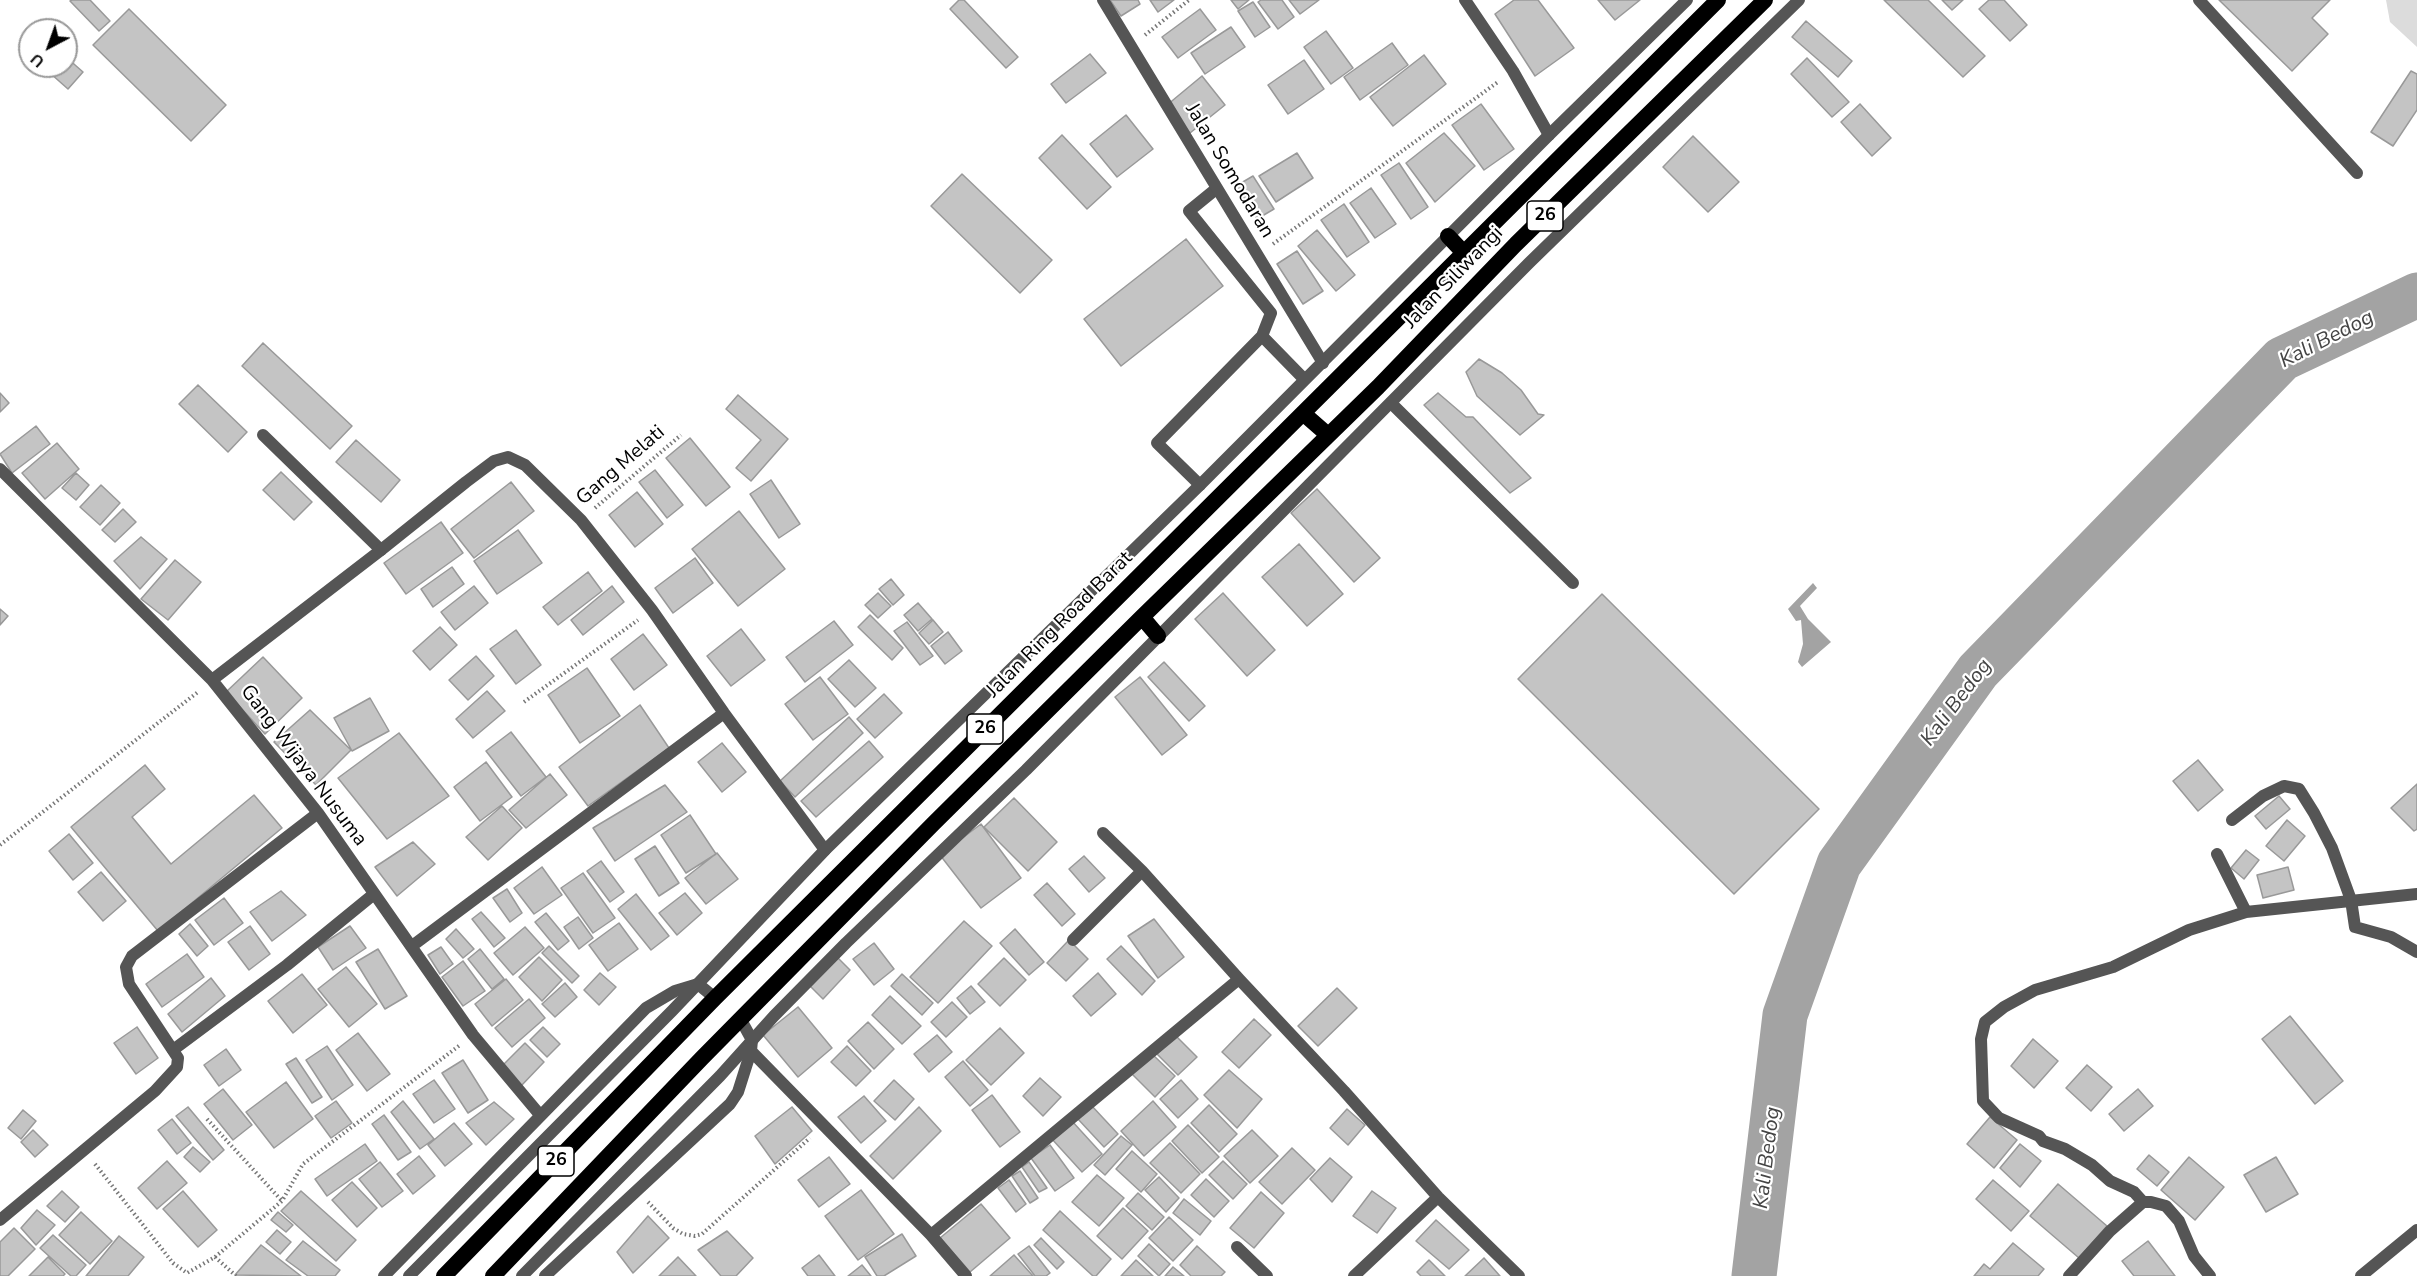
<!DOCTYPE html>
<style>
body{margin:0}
#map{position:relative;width:2417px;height:1276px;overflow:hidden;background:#fff;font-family:"Nunito Sans",sans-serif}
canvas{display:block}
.north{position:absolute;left:18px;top:18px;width:60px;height:60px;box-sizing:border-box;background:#fff;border:2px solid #999;border-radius:50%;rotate:221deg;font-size:16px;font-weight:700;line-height:24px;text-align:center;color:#000}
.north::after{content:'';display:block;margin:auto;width:21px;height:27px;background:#000;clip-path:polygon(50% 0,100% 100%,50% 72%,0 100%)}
</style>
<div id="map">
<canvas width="2417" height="1276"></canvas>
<div class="north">U</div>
</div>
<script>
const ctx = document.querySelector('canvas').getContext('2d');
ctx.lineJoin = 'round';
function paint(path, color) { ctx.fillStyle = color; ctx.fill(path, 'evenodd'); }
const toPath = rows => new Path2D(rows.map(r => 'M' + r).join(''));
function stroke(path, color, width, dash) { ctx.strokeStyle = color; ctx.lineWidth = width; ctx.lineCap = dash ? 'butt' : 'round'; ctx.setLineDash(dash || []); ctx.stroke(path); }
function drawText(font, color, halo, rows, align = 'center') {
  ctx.font = font + ' "Nunito Sans",sans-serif'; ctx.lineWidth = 4.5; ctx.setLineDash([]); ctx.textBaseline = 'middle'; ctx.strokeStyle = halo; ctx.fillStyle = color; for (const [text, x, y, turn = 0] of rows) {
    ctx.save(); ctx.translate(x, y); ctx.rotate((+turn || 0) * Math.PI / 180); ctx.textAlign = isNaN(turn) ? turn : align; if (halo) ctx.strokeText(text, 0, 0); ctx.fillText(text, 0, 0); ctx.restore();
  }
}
paint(toPath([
 [2386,0,2417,0,2417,47,2390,22]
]), '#dcdcdc');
paint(toPath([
 [1813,583,1817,588,1800,606,1808,619,1831,642,1802,667,1798,662,1803,644,1801,620,1796,621,1788,609]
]), '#a3a3a3');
stroke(toPath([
 [1754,1276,1785,1015,1839,864,1978,671,2282,359,2417,295]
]), '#a3a3a3', 45);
const building = toPath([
 [72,0,90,0,110,21,99,31,70,1,72,0],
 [959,0,964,0,1018,57,1006,68,950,9,959,0],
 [1110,0,1138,0,1140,4,1121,16,1110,0],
 [1150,0,1174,0,1158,12,1150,0],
 [1231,0,1249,0,1238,9,1231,0],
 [1261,0,1282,0,1294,17,1278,29,1258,2,1261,0],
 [1289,0,1319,0,1300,14,1289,0],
 [1514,0,1538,0,1574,48,1535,76,1495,14,1514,0],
 [1598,0,1640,0,1615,20,1598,0],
 [1884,0,1928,0,1985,56,1963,77,1884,0],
 [1942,0,1963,0,1952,10,1942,0],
 [1989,0,2004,0,2027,25,2010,41,1979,9,1989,0],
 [2219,0,2330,0,2312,18,2328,34,2292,71,2219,0],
 [1253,2,1270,27,1255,37,1238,11,1253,2],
 [129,9,226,105,191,141,93,45,129,9],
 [1200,9,1216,30,1178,58,1162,37,1200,9],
 [1806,21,1852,61,1838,77,1792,37,1806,21],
 [1231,27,1245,47,1205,74,1191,53,1231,27],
 [1326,31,1353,68,1331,84,1304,47,1326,31],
 [1392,43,1408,65,1360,100,1344,77,1392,43],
 [1090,54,1106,73,1066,103,1051,84,1090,54],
 [1424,55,1446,84,1393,126,1370,97,1424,55],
 [66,57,83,72,68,89,42,66,66,66,66,57],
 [1807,58,1849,102,1832,117,1791,74,1807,58],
 [1304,60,1324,89,1288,114,1268,85,1304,60],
 [2411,71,2417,74,2417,110,2393,146,2371,132,2411,71],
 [1202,76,1225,105,1190,133,1167,105,1202,76],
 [1481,104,1514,149,1484,170,1452,125,1481,104],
 [1860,104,1891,138,1872,156,1841,122,1860,104],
 [1126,115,1153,149,1117,177,1090,144,1126,115],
 [1444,133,1475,166,1435,202,1406,163,1444,133],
 [1062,135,1111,187,1087,209,1039,158,1062,135],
 [1693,136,1739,182,1708,212,1663,167,1693,136],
 [1297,153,1313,178,1276,202,1259,176,1297,153],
 [1399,163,1428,207,1411,219,1381,175,1399,163],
 [962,174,1052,260,1020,293,931,206,962,174],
 [1253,176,1274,209,1257,219,1236,186,1253,176],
 [1371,188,1396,224,1375,238,1350,203,1371,188],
 [1344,204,1369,242,1347,257,1321,220,1344,204],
 [1317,230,1355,275,1336,291,1298,246,1317,230],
 [1186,239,1223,286,1121,366,1084,319,1186,239],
 [1297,251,1323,291,1303,304,1277,264,1297,251],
 [263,343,352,426,330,449,242,366,263,343],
 [1479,359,1502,373,1521,390,1538,414,1544,415,1520,435,1477,396,1466,372,1479,359],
 [198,385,247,432,228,452,179,404,198,385],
 [0,393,9,403,0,412,0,393],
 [1438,393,1466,417,1473,417,1531,478,1510,493,1424,405,1438,393],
 [738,395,788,439,751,481,736,468,761,440,726,409,738,395],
 [36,426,50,444,12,473,0,454,36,426],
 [690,438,730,487,706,506,666,458,690,438],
 [356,440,400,480,381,502,336,462,356,440],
 [57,443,79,469,45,499,22,473,57,443],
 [655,470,683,505,667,518,639,482,655,470],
 [281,472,312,502,294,520,263,490,281,472],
 [76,473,89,485,76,500,62,488,76,473],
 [771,480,800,524,779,538,750,494,771,480],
 [511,482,534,511,474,558,451,529,511,482],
 [101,485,120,503,100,525,80,507,101,485],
 [1317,489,1380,558,1354,582,1291,513,1317,489],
 [637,492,663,524,635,547,609,515,637,492],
 [123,509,136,522,115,542,102,530,123,509],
 [739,511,785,569,738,606,692,549,739,511],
 [441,522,463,553,406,594,384,563,441,522],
 [518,530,542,563,497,594,474,561,518,530],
 [141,537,167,559,140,589,114,561,141,537],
 [1299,544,1343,594,1307,626,1262,577,1299,544],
 [695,558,713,583,673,613,655,588,695,558],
 [175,560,201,582,168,620,141,599,175,560],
 [452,567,464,584,433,607,421,589,452,567],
 [588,572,602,591,558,625,543,607,588,572],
 [891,579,904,595,893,605,879,589,891,579],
 [474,586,488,603,455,630,441,612,474,586],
 [612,586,624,602,583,635,571,620,612,586],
 [878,593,891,606,878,618,865,605,878,593],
 [1223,593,1275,650,1247,676,1195,619,1223,593],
 [1602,594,1819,809,1734,894,1518,679,1602,594],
 [918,603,932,619,918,631,904,615,918,603],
 [0,609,8,616,0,625,0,609],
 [870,615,903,648,892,660,858,627,870,615],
 [933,620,943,632,929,644,919,633,933,620],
 [834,621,853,645,805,682,786,657,834,621],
 [907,622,933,656,920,665,894,631,907,622],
 [440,627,457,645,430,670,413,651,440,627],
 [741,629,765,660,731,686,707,656,741,629],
 [516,630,541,665,516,684,490,649,516,630],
 [948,632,962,651,945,664,931,646,948,632],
 [643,634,667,665,634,690,611,659,643,634],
 [476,656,494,676,468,700,449,680,476,656],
 [263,657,302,698,265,734,226,692,263,657],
 [849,660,876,688,855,707,828,679,849,660],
 [1164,662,1205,706,1189,721,1148,677,1164,662],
 [587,668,620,716,580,743,548,695,587,668],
 [820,677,848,714,813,740,785,704,820,677],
 [1140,677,1187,735,1162,755,1115,697,1140,677],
 [487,691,505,711,473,738,456,719,487,691],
 [884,694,902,713,875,738,857,719,884,694],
 [370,698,389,731,352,751,334,718,370,698],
 [640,705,669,748,588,806,559,767,640,705],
 [310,710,351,750,316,785,274,742,310,710],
 [849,717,863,733,795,797,780,781,849,717],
 [511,732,546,777,521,796,486,751,511,732],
 [399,733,449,796,387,839,338,778,399,733],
 [869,741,883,757,816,817,801,801,869,741],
 [722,743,746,772,722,792,698,762,722,743],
 [2198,760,2223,790,2198,811,2173,781,2198,760],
 [486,762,512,797,480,821,454,787,486,762],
 [145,765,165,789,132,817,171,864,254,795,282,828,158,931,71,827,145,765],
 [550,774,567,795,526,828,509,810,550,774],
 [2417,784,2417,829,2414,831,2391,808,2417,784],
 [665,785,687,812,615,861,593,828,665,785],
 [2279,796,2290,809,2266,829,2255,816,2279,796],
 [1014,798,1057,842,1028,871,984,827,1014,798],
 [502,806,522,828,488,860,466,837,502,806],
 [690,815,716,854,686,873,661,835,690,815],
 [2287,820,2305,836,2284,861,2266,846,2287,820],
 [981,824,1021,878,981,908,940,855,981,824],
 [69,834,93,863,73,880,49,851,69,834],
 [413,842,435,864,397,896,375,867,413,842],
 [655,846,679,883,659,896,635,859,655,846],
 [2246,850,2259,860,2244,879,2231,868,2246,850],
 [717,853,738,879,706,904,685,878,717,853],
 [1084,856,1105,878,1089,892,1069,869,1084,856],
 [601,861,624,892,610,902,587,871,601,861],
 [542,867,562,895,534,914,514,888,542,867],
 [2288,867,2294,890,2263,898,2257,875,2288,867],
 [101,872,126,901,103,921,78,892,101,872],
 [583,873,615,918,593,933,561,888,583,873],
 [1047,883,1075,914,1062,926,1034,895,1047,883],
 [507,889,522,913,510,922,493,898,507,889],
 [281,891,306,915,272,941,250,912,281,891],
 [685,893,702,913,677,935,659,913,685,893],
 [636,894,669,936,651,950,618,909,636,894],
 [224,898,243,923,214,945,195,920,224,898],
 [481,912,505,938,494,947,472,919,481,912],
 [546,913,569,941,558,950,535,922,546,913],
 [578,917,593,938,579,949,564,927,578,917],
 [1154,919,1184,957,1158,978,1128,936,1154,919],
 [964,921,992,946,938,1003,910,977,964,921],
 [619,923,638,949,608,971,589,945,619,923],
 [190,924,208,946,197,956,179,934,190,924],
 [250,926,270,954,249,970,228,942,250,926],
 [350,926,366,948,333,970,318,947,350,926],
 [525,927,544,948,513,975,494,953,525,927],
 [456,929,474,949,463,958,446,939,456,929],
 [1015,929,1044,962,1029,975,1000,943,1015,929],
 [1069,940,1088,959,1066,981,1047,963,1069,940],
 [874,943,894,969,874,985,853,959,874,943],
 [549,946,579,976,572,983,542,953,549,946],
 [1121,946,1155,981,1142,995,1107,959,1121,946],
 [441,947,453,964,440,974,428,955,441,947],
 [378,949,407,996,385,1009,356,962,378,949],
 [480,949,504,979,492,989,468,959,480,949],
 [187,954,204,977,162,1007,146,984,187,954],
 [539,957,562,980,542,1001,519,977,539,957],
 [837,957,850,970,823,999,810,986,837,957],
 [1004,958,1026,980,1000,1006,978,984,1004,958],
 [463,961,485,991,463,1006,442,977,463,961],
 [346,967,377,1004,349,1027,318,989,346,967],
 [600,973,616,987,599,1005,584,990,600,973],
 [1098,973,1116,994,1091,1016,1073,996,1098,973],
 [302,974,327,1005,293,1033,268,1001,302,974],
 [902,974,933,1003,922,1015,891,986,902,974],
 [211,978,225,996,182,1032,168,1014,211,978],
 [506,979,523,1000,492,1026,475,1004,506,979],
 [565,983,577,997,555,1017,542,1004,565,983],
 [971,986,985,1002,970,1014,957,998,971,986],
 [1337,988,1357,1008,1318,1046,1298,1026,1337,988],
 [890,996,921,1026,902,1044,872,1015,890,996],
 [529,999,545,1018,512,1047,495,1028,529,999],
 [952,1002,967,1017,946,1037,931,1022,952,1002],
 [798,1007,832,1048,798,1077,763,1035,798,1007],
 [2290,1016,2343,1081,2315,1104,2262,1039,2290,1016],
 [1254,1019,1271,1035,1239,1068,1222,1052,1254,1019],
 [868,1022,894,1049,874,1069,848,1041,868,1022],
 [137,1027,158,1058,136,1074,114,1043,137,1027],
 [543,1027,560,1044,547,1057,530,1040,543,1027],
 [1000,1028,1024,1053,991,1085,966,1060,1000,1028],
 [358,1033,390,1074,367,1091,336,1050,358,1033],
 [937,1035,952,1052,929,1072,914,1054,937,1035],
 [1175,1035,1197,1057,1178,1075,1157,1054,1175,1035],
 [2033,1039,2058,1061,2034,1088,2011,1066,2033,1039],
 [525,1043,544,1062,521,1086,501,1067,525,1043],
 [327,1046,353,1085,332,1100,306,1060,327,1046],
 [847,1046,871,1071,856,1086,831,1062,847,1046],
 [226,1049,241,1070,219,1086,204,1065,226,1049],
 [1151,1053,1175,1076,1155,1097,1131,1073,1151,1053],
 [296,1058,322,1097,312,1103,286,1064,296,1058],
 [463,1060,488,1100,468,1113,442,1073,463,1060],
 [963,1061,988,1090,970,1106,945,1077,963,1061],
 [2087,1065,2112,1087,2091,1111,2066,1088,2087,1065],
 [1229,1070,1262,1099,1237,1128,1204,1095,1229,1070],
 [1040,1078,1061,1097,1043,1116,1023,1096,1040,1078],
 [434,1080,455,1109,434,1123,413,1094,434,1080],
 [894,1080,914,1099,895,1120,874,1101,894,1080],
 [1181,1080,1198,1099,1178,1118,1160,1099,1181,1080],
 [286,1082,313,1119,274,1148,246,1112,286,1082],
 [223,1089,252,1125,233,1140,204,1104,223,1089],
 [2138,1089,2153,1106,2124,1131,2109,1114,2138,1089],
 [992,1095,1020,1132,1000,1147,972,1110,992,1095],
 [864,1096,886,1121,861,1143,838,1117,864,1096],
 [336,1101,352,1123,331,1138,315,1116,336,1101],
 [403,1101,434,1139,420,1149,391,1112,403,1101],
 [1153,1101,1176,1127,1144,1156,1121,1131,1153,1101],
 [494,1102,514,1119,486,1145,466,1123,494,1102],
 [1091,1105,1118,1134,1104,1147,1077,1118,1091,1105],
 [1209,1105,1237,1134,1219,1152,1191,1123,1209,1105],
 [188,1107,224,1150,213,1160,176,1116,188,1107],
 [792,1107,812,1131,775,1164,755,1136,792,1107],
 [919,1107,941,1131,893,1179,870,1156,919,1107],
 [1347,1109,1365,1125,1348,1145,1330,1128,1347,1109],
 [23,1110,36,1121,21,1139,8,1128,23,1110],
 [384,1115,411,1152,398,1160,372,1124,384,1115],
 [1990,1117,2017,1140,1994,1168,1967,1144,1990,1117],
 [172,1119,191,1143,177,1154,158,1130,172,1119],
 [1071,1120,1102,1154,1082,1172,1051,1138,1071,1120],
 [454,1123,472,1144,445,1166,428,1145,454,1123],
 [1188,1125,1219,1157,1202,1173,1172,1141,1188,1125],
 [33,1130,48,1145,35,1157,21,1142,33,1130],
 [1252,1130,1278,1156,1250,1183,1224,1156,1252,1130],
 [1121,1136,1132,1145,1105,1175,1094,1165,1121,1136],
 [1170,1143,1200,1174,1181,1193,1150,1163,1170,1143],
 [365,1144,377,1161,327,1196,315,1179,365,1144],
 [2020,1144,2041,1161,2020,1187,2000,1168,2020,1144],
 [1050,1145,1074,1178,1055,1191,1031,1158,1050,1145],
 [193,1147,210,1162,200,1172,184,1157,193,1147],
 [1292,1148,1315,1170,1282,1204,1259,1182,1292,1148],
 [1132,1151,1157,1174,1141,1192,1116,1169,1132,1151],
 [2149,1155,2169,1172,2157,1186,2137,1169,2149,1155],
 [419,1156,435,1176,413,1194,397,1174,419,1156],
 [829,1157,850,1184,819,1207,798,1180,829,1157],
 [2189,1157,2224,1187,2195,1220,2161,1190,2189,1157],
 [2276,1157,2298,1194,2266,1212,2244,1175,2276,1157],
 [1330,1158,1352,1177,1332,1202,1310,1179,1330,1158],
 [167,1161,187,1183,157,1209,138,1188,167,1161],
 [1223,1161,1247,1184,1233,1199,1209,1175,1223,1161],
 [380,1162,403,1191,382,1207,359,1179,380,1162],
 [1029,1162,1047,1188,1039,1192,1022,1167,1029,1162],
 [1020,1171,1038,1198,1030,1203,1012,1176,1020,1171],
 [1097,1175,1124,1198,1099,1226,1072,1202,1097,1175],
 [1159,1177,1179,1198,1166,1212,1145,1190,1159,1177],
 [1206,1179,1229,1201,1214,1217,1191,1195,1206,1179],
 [1009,1180,1026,1204,1016,1212,998,1188,1009,1180],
 [1993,1180,2029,1211,2011,1231,1976,1199,1993,1180],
 [352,1182,377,1208,357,1227,332,1200,352,1182],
 [2058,1184,2107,1226,2079,1258,2030,1216,2058,1184],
 [861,1190,894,1234,858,1260,825,1216,861,1190],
 [62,1191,79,1207,65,1222,47,1206,62,1191],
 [183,1191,217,1230,198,1247,163,1209,183,1191],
 [301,1191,356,1240,336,1261,281,1211,301,1191],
 [1372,1191,1396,1208,1377,1233,1353,1216,1372,1191],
 [1261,1192,1284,1213,1254,1248,1230,1228,1261,1192],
 [1138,1193,1164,1217,1152,1230,1126,1206,1138,1193],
 [1184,1199,1211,1221,1200,1235,1173,1213,1184,1199],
 [981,1204,1010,1238,970,1272,940,1238,981,1204],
 [1123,1208,1148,1231,1122,1259,1097,1236,1123,1208],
 [37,1210,55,1225,36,1245,21,1228,37,1210],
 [1060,1211,1111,1259,1096,1276,1093,1276,1043,1230,1060,1211],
 [81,1212,112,1241,90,1264,59,1235,81,1212],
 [278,1212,293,1225,286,1232,271,1220,278,1212],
 [648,1216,669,1238,633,1273,617,1252,648,1216],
 [1169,1217,1193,1240,1173,1261,1149,1238,1169,1217],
 [1436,1220,1469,1250,1449,1269,1416,1241,1436,1220],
 [14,1228,35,1249,8,1276,0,1276,0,1242,14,1228],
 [277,1230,291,1242,280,1254,266,1242,277,1230],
 [727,1231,753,1258,736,1276,721,1276,698,1250,727,1231],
 [902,1234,916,1256,884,1276,877,1276,865,1257,902,1234],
 [53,1235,86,1265,76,1276,71,1276,40,1248,53,1235],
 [119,1236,144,1257,128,1276,86,1276,119,1236],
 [1041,1238,1064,1262,1057,1269,1034,1245,1041,1238],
 [303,1241,340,1270,335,1276,308,1276,286,1260,303,1241],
 [2148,1241,2175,1276,2134,1276,2122,1261,2148,1241],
 [2013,1243,2044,1269,2038,1276,1974,1276,1984,1264,1990,1269,2013,1243],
 [1149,1244,1170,1264,1159,1276,1138,1256,1149,1244],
 [261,1245,301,1276,235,1275,261,1245],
 [1029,1246,1050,1273,1046,1276,1035,1276,1018,1254,1029,1246],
 [1197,1246,1225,1272,1221,1276,1191,1276,1180,1265,1197,1246],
 [819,1255,835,1276,808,1276,802,1268,819,1255],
 [1014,1255,1033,1276,990,1276,1014,1255],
 [48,1257,65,1274,63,1276,29,1276,48,1257],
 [678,1257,696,1276,659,1276,678,1257],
 [1484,1258,1500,1276,1465,1276,1484,1258],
 [1136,1260,1153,1276,1121,1276,1136,1260],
 [1429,1260,1445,1276,1421,1276,1417,1272,1429,1260],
 [862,1265,871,1276,848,1276,862,1265],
 [1173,1267,1184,1276,1165,1276,1173,1267]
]);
paint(building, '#c4c4c4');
stroke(building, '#999', 1.5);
stroke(toPath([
 [1145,35,1189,0],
 [1273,244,1498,82],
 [595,508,681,435],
 [524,702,638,620],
 [0,845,198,692],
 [207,1119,282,1201],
 [95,1164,173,1263,187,1273,215,1257,282,1201,303,1164,460,1045],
 [648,1202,673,1228,683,1234,695,1236,702,1234,810,1138],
 [215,1257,236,1276]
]), '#777', 4, [1.5, 3]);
stroke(toPath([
 [2199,0,2357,173],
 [1262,336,1304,379],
 [1391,403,1573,583],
 [263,435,381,550],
 [1200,485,1157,443,1262,336,1271,313,1189,211,1216,189],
 [173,1050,287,965,374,894],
 [1237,1247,1267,1276]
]), '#555', 12);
stroke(toPath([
 [1103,0,1323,363],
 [1465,0,1513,71,1549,135],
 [0,469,212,680,318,813,473,1035,540,1115],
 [212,680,381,550,466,482,494,461,508,457,525,465,581,520,652,610,724,713,825,850],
 [2232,820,2263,796,2284,786,2299,789,2314,813,2332,848,2351,900,2355,927,2391,937,2417,952],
 [1103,833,1142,871,1239,979,1344,1091,1438,1197,1519,1276],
 [2217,854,2246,912],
 [1073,940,1142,871],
 [412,946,724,713],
 [751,1051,931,1235,966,1276],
 [2143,1202,2134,1192,2110,1181,2092,1165,2065,1149,2043,1141,2039,1136,1999,1118,1983,1101,1981,1039,1985,1022,2004,1007,2035,990,2113,967,2189,930,2246,912,2417,894],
 [0,1220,155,1091,177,1067,178,1058,129,984,126,967,132,956,318,813],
 [931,1235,1239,979],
 [384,1276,646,1008,675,991,698,984,715,998],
 [545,1276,730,1104,738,1092,751,1051,752,1040,741,1020],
 [1354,1276,1438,1197],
 [2069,1276,2110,1231,2143,1202,2151,1202,2166,1206,2179,1221,2194,1256,2210,1276],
 [2361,1276,2417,1230]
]), '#555', 12);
stroke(toPath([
 [409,1276,672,1011,825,850,1200,485,1549,135,1687,0],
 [522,1276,720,1076,774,1016,846,943,1026,770,1529,263,1799,0]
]), '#555', 12);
stroke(toPath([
 [1448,236,1464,253],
 [1304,414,1328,435],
 [1142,617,1158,636],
 [444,1276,715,998,1718,0],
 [493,1276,702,1058,934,823,1142,617,1378,387,1516,244,1765,0]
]), '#000', 16);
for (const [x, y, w] of [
 [1545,216,36],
 [985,729,36],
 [556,1161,36]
]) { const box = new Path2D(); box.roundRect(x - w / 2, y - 15, w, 30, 4.5); ctx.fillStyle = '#fff'; ctx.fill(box); stroke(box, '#000', 1.5); }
drawText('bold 18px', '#000', null, [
 ["26",1545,216],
 ["26",985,729],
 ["26",556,1161]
]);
drawText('20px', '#000', '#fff', [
 ["Jalan Somodaran",1229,171,59],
 ["Jalan Siliwangi",1454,278,-46],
 ["Gang Melati",621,466,-41],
 ["Jalan Ring Road Barat",1060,625,-45],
 ["Gang Wijaya Nusuma",303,766,53]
]);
drawText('italic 21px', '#444', '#fff', [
 ["Kali Bedog",2327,340,-27],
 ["Kali Bedog",1957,703,-53],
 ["Kali Bedog",1768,1158,-83]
]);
</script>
